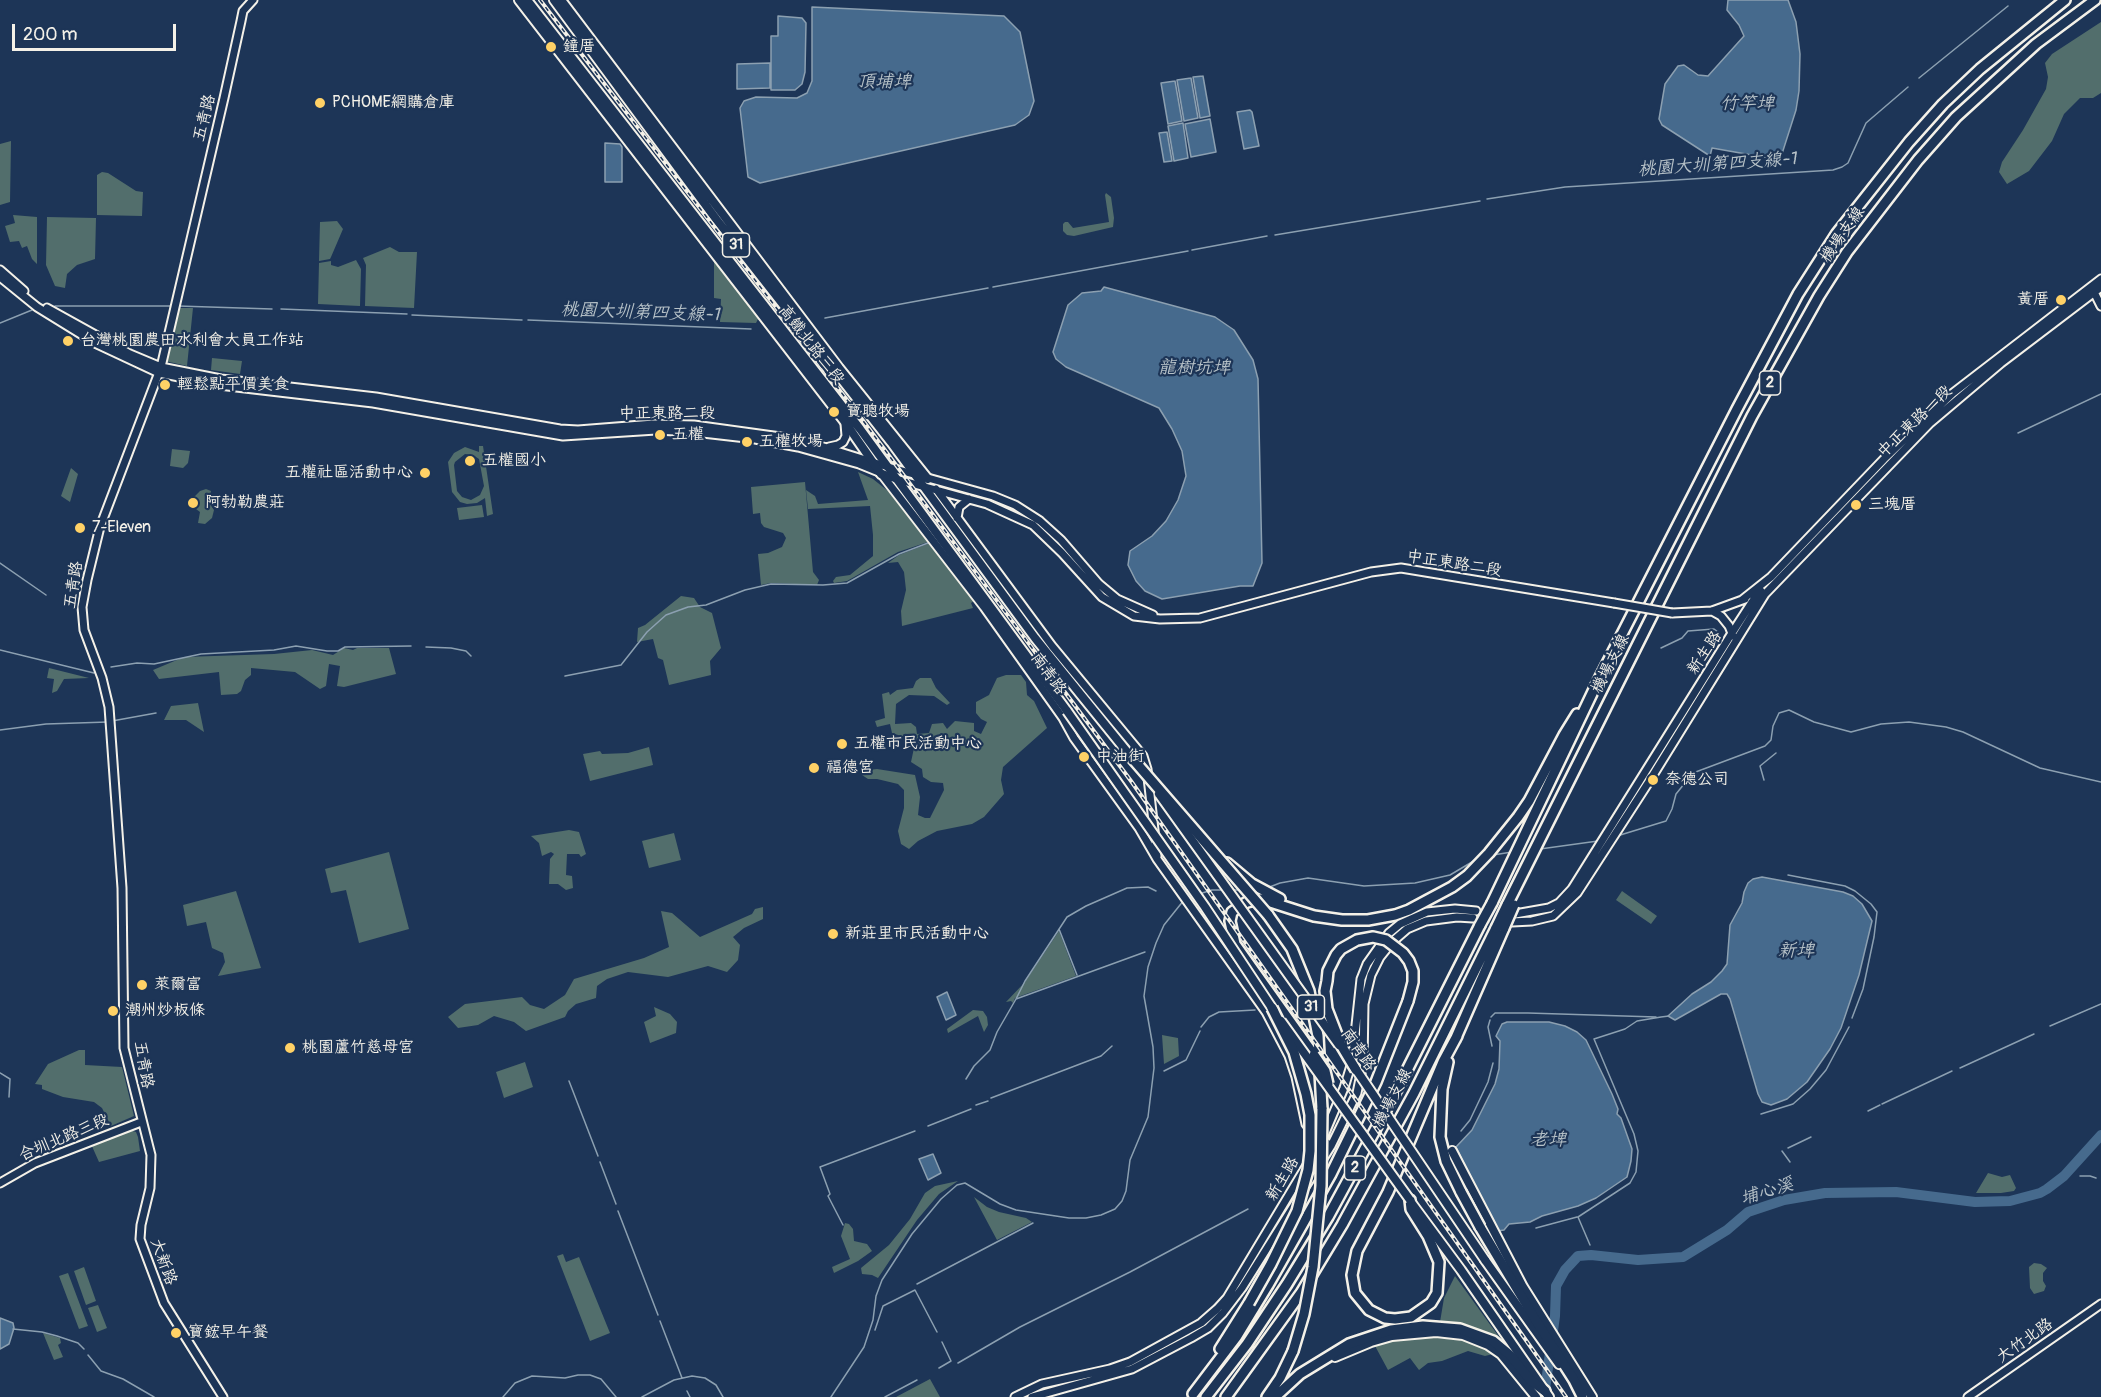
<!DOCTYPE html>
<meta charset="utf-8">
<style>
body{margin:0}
#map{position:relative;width:2101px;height:1397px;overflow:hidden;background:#1d3557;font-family:Pangolin,sans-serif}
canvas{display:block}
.scale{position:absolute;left:12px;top:24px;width:164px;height:27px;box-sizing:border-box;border:3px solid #f4f1e8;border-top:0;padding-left:8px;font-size:18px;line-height:21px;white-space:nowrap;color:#f4f1e8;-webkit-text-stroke:4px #1d3557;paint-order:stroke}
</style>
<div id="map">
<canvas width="2101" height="1397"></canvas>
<div class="scale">200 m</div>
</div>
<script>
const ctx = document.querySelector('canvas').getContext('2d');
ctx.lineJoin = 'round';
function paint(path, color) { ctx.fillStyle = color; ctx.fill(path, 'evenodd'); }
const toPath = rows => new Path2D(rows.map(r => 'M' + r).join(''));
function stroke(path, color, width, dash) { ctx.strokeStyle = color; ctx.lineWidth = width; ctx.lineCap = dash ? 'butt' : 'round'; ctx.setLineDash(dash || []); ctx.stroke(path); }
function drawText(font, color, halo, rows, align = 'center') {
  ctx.font = font + ' Pangolin,"LXGW WenKai TC",sans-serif'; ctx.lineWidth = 4.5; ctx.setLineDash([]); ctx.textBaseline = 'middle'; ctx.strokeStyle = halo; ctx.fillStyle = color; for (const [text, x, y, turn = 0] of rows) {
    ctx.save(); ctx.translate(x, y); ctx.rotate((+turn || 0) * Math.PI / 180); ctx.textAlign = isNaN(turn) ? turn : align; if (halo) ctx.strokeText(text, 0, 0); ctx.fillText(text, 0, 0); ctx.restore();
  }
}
paint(toPath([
 [2101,22,2101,93,2093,98,2080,98,2064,114,2052,141,2029,171,2007,184,1999,172,2002,162,2023,130,2046,89,2048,77,2045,63,2052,54],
 [11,141,10,202,0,205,0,144],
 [102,172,108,173,136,191,143,192,142,216,97,215,97,175],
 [1106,193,1111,197,1114,218,1113,227,1074,236,1067,235,1063,231,1063,224,1065,222,1068,222,1073,228,1109,222,1105,195],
 [13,215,37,217,37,264,32,259,27,246,22,248,19,241,10,242,5,226,15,223],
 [47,217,96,218,95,259,77,265,67,274,65,288,55,286,46,265],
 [337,221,343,229,331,257,330,259,319,261,320,222],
 [390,247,399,252,417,252,414,308,365,306,366,265,363,258],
 [714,257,757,314,759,317,756,323,720,322,721,299,714,298],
 [356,260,361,269,360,306,318,304,319,263,331,261,331,265,338,267],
 [178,308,193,308,187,366,165,361],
 [212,358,242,361,240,374,211,370],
 [479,446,483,446,493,514,487,516,485,498,477,503,467,504,460,502,452,492,448,462,454,453,465,447,479,452],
 [465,454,473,455,479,459,484,486,480,495,471,500,462,497,457,491,454,465,455,462],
 [172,449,190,451,188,463,183,468,170,466],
 [71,468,78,474,70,502,61,496],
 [858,472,873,479,888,491,928,542,898,552,847,581,834,583,833,581,836,577,850,575,873,556,873,535,870,506,808,509,806,490,815,496,818,504,868,500],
 [805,482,813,572,819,580,817,585,771,583,761,585,758,554,768,553,782,547,786,538,783,533,764,527,761,523,760,513,753,514,751,487],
 [206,489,211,491,209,503,214,510,212,518,205,524,198,523,200,512,196,509,194,497,200,491],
 [482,505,484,517,459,520,457,508],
 [930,543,974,601,971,603,973,608,902,626,901,611,906,590,904,572,898,562,888,563,899,555],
 [681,596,694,598,700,607,712,613,721,648,710,661,711,675,669,685,663,660,658,658,653,639,637,642,638,628,645,625],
 [344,648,353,650,357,648,389,648,396,674,344,687,337,686,340,666,329,664,326,686,320,689,295,672,251,668,251,675,245,680,241,691,237,694,221,695,219,672,159,679,153,670,184,657,274,654,312,650,333,655],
 [49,668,89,678,64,679,57,691,52,693,54,679,47,678],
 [1006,675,1021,675,1026,682,1027,695,1034,701,1047,728,1003,767,1001,780,1004,794,984,817,972,824,937,831,918,841,909,849,901,844,898,831,904,808,904,790,898,784,877,779,868,779,862,775,868,770,877,769,915,775,920,797,918,815,925,818,930,818,944,790,943,783,931,782,923,777,922,769,911,762,914,748,910,739,892,733,890,724,877,727,875,721,885,718,882,694,889,692,890,695,897,690,913,688,916,681,920,678,931,678,936,688,950,703,947,705,934,696,909,695,896,704,895,724,911,723,916,727,917,734,929,733,932,724,943,723,947,729,955,721,974,723,974,731,981,734,987,722,981,719,976,713,976,702,989,695,997,678],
 [198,703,204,732,186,720,164,720,171,706],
 [649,747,653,765,590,781,583,754,600,751,602,754,628,753],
 [569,830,579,832,586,854,581,857,579,854,567,854,566,875,572,876,573,888,566,890,558,884,549,884,550,859,554,854,551,852,542,856,539,843,531,836],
 [674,833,681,860,649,868,642,841],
 [389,852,409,929,359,943,346,890,331,893,325,869],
 [236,891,261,968,218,976,225,962,223,953,212,948,206,922,187,926,183,905],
 [1622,891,1657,916,1651,924,1616,900],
 [763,907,763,919,744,928,733,937,740,945,738,960,727,972,708,966,668,977,628,972,607,979,597,986,596,998,576,1004,568,1011,565,1017,526,1031,514,1022,494,1016,478,1025,458,1028,448,1017,465,1004,522,997,530,1005,544,1009,565,995,574,979,644,958,669,947,661,911,672,913,700,937,752,914,755,909],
 [1059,931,1076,976,1015,998,1013,1003,1011,1001,1006,1002,1025,982],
 [654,1007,670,1014,677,1022,676,1033,650,1043,644,1022,656,1016],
 [973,1010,983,1011,987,1017,988,1025,984,1032,978,1016,948,1033,947,1029],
 [1162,1035,1178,1038,1179,1056,1164,1064],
 [79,1050,85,1050,85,1065,122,1067,134,1116,111,1126,102,1108,94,1102,63,1097,42,1089,42,1085,35,1084,48,1064],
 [525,1062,533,1087,504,1098,496,1072],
 [130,1130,136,1132,138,1137,140,1151,99,1162,91,1144],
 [1988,1173,2002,1177,2010,1175,2016,1188,2014,1191,2001,1193,1976,1193],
 [958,1181,939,1194,917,1220,878,1278,872,1275,862,1274,861,1268,889,1245,910,1219,925,1193,935,1186],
 [974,1197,987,1207,999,1212,1026,1218,1032,1222,997,1240],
 [845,1223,849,1224,853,1229,854,1241,867,1244,872,1251,858,1261,834,1273,832,1267,850,1259,841,1236],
 [563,1254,566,1262,579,1257,610,1333,590,1341,557,1256],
 [2034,1263,2041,1264,2047,1268,2043,1273,2043,1281,2046,1286,2044,1291,2034,1294,2030,1288,2029,1267],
 [84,1267,96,1301,86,1305,74,1271],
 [68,1273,88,1326,79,1329,59,1276],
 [1455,1276,1502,1341,1483,1331,1466,1326,1440,1322,1444,1298],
 [98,1305,107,1328,97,1332,88,1308],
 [43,1333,60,1338,61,1343,58,1345,63,1357,54,1360],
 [1414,1336,1470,1341,1489,1349,1493,1354,1485,1356,1468,1351,1442,1361,1428,1363,1419,1370,1410,1358,1388,1370,1374,1344,1395,1338],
 [930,1379,940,1397,896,1397]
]), '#526e6c');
const water = toPath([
 [1728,0,1788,0,1796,22,1800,54,1799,91,1796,110,1780,160,1712,148,1710,156,1662,125,1659,119,1665,84,1678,66,1684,65,1698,75,1708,76,1744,36,1739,25,1727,10,1728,0],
 [812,7,1004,16,1020,32,1034,101,1029,115,1015,125,760,183,748,177,740,108,744,101,756,97,797,98,807,93,812,81,812,7],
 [778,16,802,18,806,23,805,72,802,84,795,90,771,90,771,36,778,36,778,16],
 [770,63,770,88,737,89,737,64,770,63],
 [1203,76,1210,116,1200,118,1193,77,1203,76],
 [1191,78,1198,118,1184,121,1177,80,1191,78],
 [1175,81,1182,121,1168,124,1161,83,1175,81],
 [1250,110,1252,112,1259,146,1244,149,1237,112,1250,110],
 [1210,119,1216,152,1191,157,1185,124,1210,119],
 [1183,123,1188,158,1174,161,1168,126,1183,123],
 [1167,132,1172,161,1164,162,1159,133,1167,132],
 [605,143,620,144,622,147,622,182,605,182,605,143],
 [1104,287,1215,317,1234,330,1253,360,1258,379,1262,563,1253,586,1240,586,1162,599,1145,591,1136,581,1128,565,1130,551,1152,536,1166,521,1178,500,1186,476,1182,451,1172,429,1159,408,1066,367,1056,359,1053,352,1068,305,1082,293,1101,291,1104,287],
 [1762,877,1843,892,1853,896,1862,904,1872,921,1859,975,1841,1028,1830,1049,1807,1082,1787,1099,1771,1105,1762,1102,1758,1094,1730,999,1727,994,1721,994,1675,1020,1668,1016,1692,994,1711,982,1722,971,1727,964,1730,925,1742,903,1744,892,1748,883,1753,879,1762,877],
 [947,992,956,1015,946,1020,937,997,947,992],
 [1507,1022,1549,1022,1565,1026,1577,1032,1586,1040,1612,1094,1618,1109,1617,1114,1621,1118,1632,1149,1631,1161,1627,1177,1596,1198,1578,1206,1542,1216,1530,1222,1509,1224,1504,1230,1498,1231,1456,1147,1472,1130,1495,1084,1499,1069,1500,1041,1496,1036,1502,1024,1507,1022],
 [933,1154,941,1173,928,1180,919,1159,933,1154],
 [0,1318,13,1323,14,1328,9,1344,0,1349,0,1318]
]);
paint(water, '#466a8d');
stroke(water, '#8ca0b1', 1.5);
stroke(toPath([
 [1919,78,2008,6],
 [1487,199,1565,187,1833,170,1842,167,1848,163,1866,123,1908,87],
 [1275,235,1480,201],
 [1192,250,1267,236],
 [993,287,1188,251],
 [55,306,171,306],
 [178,306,272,309],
 [281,309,407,314],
 [412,315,522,320],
 [825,318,988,288],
 [528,320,751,329],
 [0,323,32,310],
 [2018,433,2101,394],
 [0,563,46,595],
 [426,647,451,648,466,651,471,656],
 [1661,648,1682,638,1688,631,1714,629,1718,632,1716,641],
 [0,650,94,673],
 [111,667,137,663,154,664,201,654,274,650,296,646,327,651,338,651,345,647,411,646],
 [565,676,621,665,647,632,666,615,688,607,706,605,745,590,771,584,823,585,847,583,899,554,928,543],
 [112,721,156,713],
 [0,730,46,724,108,722],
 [1764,780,1760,766,1776,753],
 [1617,836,1666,821,1672,809,1676,794,1693,773,1765,746,1771,740,1773,726,1779,713,1789,710,1814,722,1851,732,1881,724,1909,722,1946,727,1963,732,2040,768,2101,782],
 [1540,849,1598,841],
 [1493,855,1512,852],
 [1788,875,1845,886,1855,891,1871,904,1877,912,1874,937,1863,989,1852,1018],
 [1267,888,1280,883,1308,878,1364,886,1415,883,1450,875,1477,859],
 [1231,890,1241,890],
 [1199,894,1212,890,1223,890],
 [1059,929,1077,975],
 [1016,999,1025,981,1067,917,1086,906,1127,888,1148,887,1156,891],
 [1491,1017,1495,1013,1528,1013,1656,1017],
 [1661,1017,1669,1016],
 [1490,1020,1488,1027,1492,1046],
 [2050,1026,2101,1004],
 [1201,1027,1209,1017,1219,1012,1255,1010],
 [1960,1068,2034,1034],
 [1164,1071,1186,1060,1200,1031],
 [0,1073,10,1079,9,1097],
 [966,1079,974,1066,990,1050,997,1032,1016,999,1145,952],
 [569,1081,598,1156],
 [991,1098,1101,1056,1112,1046],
 [1882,1104,1952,1071],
 [976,1105,988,1101],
 [1868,1111,1880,1105],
 [1761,1114,1793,1104,1810,1089,1826,1070,1849,1027],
 [928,1126,971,1109],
 [1461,1131,1470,1120,1488,1082,1493,1063],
 [1788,1148,1811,1137],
 [1782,1151,1790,1162],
 [600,1162,616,1204],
 [2080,1176,2090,1176,2096,1178],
 [618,1211,658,1315],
 [843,1225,828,1196,830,1194,820,1167,915,1131],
 [1536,1228,1577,1217],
 [1590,1245,1578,1217,1630,1183,1636,1172,1638,1151,1634,1134,1594,1039,1625,1029,1637,1021,1661,1017],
 [917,1284,1033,1223],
 [660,1321,682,1378],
 [13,1329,42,1332,57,1336,78,1343,84,1349],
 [875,1330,883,1306,915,1290,937,1332],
 [88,1355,101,1371,123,1379,154,1397],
 [958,1363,1020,1327,1130,1272,1248,1209],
 [939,1368,951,1361,942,1342],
 [687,1391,690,1397],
 [503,1397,515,1383,532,1376,565,1378,578,1375,590,1375,601,1379,616,1397],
 [642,1397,674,1380,692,1376,705,1378,716,1385,723,1397],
 [831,1397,864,1347,873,1320,876,1296,882,1280,912,1234,941,1199,957,1185,965,1183,1000,1204,1016,1210,1069,1218,1086,1218,1101,1215,1115,1209,1122,1201,1126,1191,1130,1160,1148,1117,1154,1068,1153,1047,1144,996,1148,967,1156,943,1164,925,1184,900],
 [885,1397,917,1380]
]), '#8ca0b1', 1.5);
stroke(toPath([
 [1544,1397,1555,1316,1556,1286,1565,1270,1578,1256,1591,1255,1638,1260,1683,1257,1727,1230,1748,1212,1784,1200,1825,1193,1896,1192,1975,1202,2010,1201,2040,1193,2047,1189,2064,1176,2101,1135]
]), '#466a8d', 10);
stroke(toPath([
 [1476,911,1507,913],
 [1473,918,1504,921]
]), '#3d516d', 7, [7, 3.5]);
const secondary = toPath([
 [0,270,24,291],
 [0,277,37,307,97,344,159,373,219,385,373,403,563,436,656,430,694,432,755,439,798,447,859,464,896,479,987,504,1033,525,1062,553,1102,597,1134,616,1160,619,1200,618,1371,572,1401,568,1614,603],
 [2094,292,2101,306],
 [47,308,130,354,161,367,221,379,376,397,560,429,578,430,654,424,694,425,788,438,827,448,888,467,993,496,1015,505,1040,521,1061,540,1099,584,1117,599,1153,615],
 [829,447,838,445,843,442,846,436,845,424],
 [883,476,984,607,1063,718,1074,738,1139,828,1157,859,1266,1012,1289,1056,1296,1077,1306,1124,1312,1132,1331,1146],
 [936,489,1052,646,1143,756,1147,769,1157,856],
 [957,518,959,507,969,499],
 [1742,600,1771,577,1884,459,1953,393,2101,279],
 [1712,611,1721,616,1729,626,1733,636],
 [1672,613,1712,611,1745,599],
 [1515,914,1549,908,1559,903,1572,889,1732,633,1756,596,1761,591],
 [1512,922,1532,921,1553,916,1577,893,1650,780,1765,594,1930,423,2001,363,2101,287],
 [0,1183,35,1163,141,1122],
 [1305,1187,1331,1146,1357,1093,1363,1064,1364,1004,1371,975,1380,957,1392,942,1407,929,1426,921,1457,917,1473,918],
 [223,1397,164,1303,140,1239,141,1225,150,1188,151,1155,124,1048,122,888,109,707,102,678,84,630,82,607,87,580,100,527,161,367,224,98,241,21,243,11,253,0],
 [1015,1397,1042,1384,1110,1369,1130,1362,1201,1323,1217,1309,1227,1298,1322,1140,1344,1088,1352,1062,1361,979,1367,964,1389,933,1400,924,1427,912,1455,909,1476,911],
 [1032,1397,1132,1369,1191,1338,1208,1328,1223,1313,1242,1288,1298,1199],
 [1968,1397,2101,1304]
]);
const primary = toPath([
 [519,0,845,422,881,474],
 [527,0,860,429,1067,711],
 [554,0,716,219,891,442,1035,638,1132,758],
 [561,0,839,368,928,479],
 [1452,1151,1523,1287,1592,1397],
 [1410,1201,1461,1270,1549,1397],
 [1485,1260,1559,1364],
 [1335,1357,1371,1342,1392,1336,1436,1332,1463,1335,1488,1345,1501,1354,1536,1397]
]);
const highway = toPath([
 [1227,863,1252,884,1280,899],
 [1492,903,1598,681,1737,409,1798,294,1837,233,1909,142,1943,104,1980,69,2065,0],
 [1507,905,1752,416,1819,296,1847,252,1918,160,1956,117,2036,44,2095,0],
 [1268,915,1292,949,1309,991,1318,1036,1322,1109],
 [1455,1040,1504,928],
 [1314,1055,1235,944,1230,921,1232,912,1247,902,1261,899,1314,916,1342,920,1368,920,1395,915,1409,910,1452,887,1467,876,1489,853,1518,817,1529,801,1564,735,1577,714],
 [1448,1062,1442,1089,1440,1137,1446,1161,1461,1192],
 [1410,1200,1411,1209,1428,1236,1439,1262,1437,1293,1431,1303,1411,1317,1395,1319,1385,1318,1369,1310,1355,1293,1352,1275,1357,1251,1388,1192,1443,1062,1457,1036],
 [1480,1227,1535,1319,1574,1380,1582,1396],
 [1220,1349,1249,1303],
 [1193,1394,1237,1336,1268,1285,1331,1174,1376,1082,1408,1001],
 [1206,1397,1247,1344,1287,1284,1328,1217,1400,1084,1480,925],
 [1226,1397,1301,1293,1342,1225,1414,1093,1496,928],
 [1267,1397,1280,1378,1293,1351],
 [1275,1397,1300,1374,1349,1344,1391,1330,1423,1326,1460,1329,1493,1341,1511,1356,1530,1380,1545,1391]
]);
stroke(secondary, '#f4f1e8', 11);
stroke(primary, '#f4f1e8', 12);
stroke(highway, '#f4f1e8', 14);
stroke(secondary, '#1d3557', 7);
stroke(primary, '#1d3557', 8);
stroke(highway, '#1d3557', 9);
const rail = toPath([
 [540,0,864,422,1131,781,1566,1397]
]);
stroke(rail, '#f4f1e8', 4);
stroke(rail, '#1d3557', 1.5, [4.5]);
const secondaryBridge = toPath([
 [1614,603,1672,613]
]);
const primaryBridge = toPath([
 [1067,711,1205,907,1274,1011],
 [1159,794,1339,1045],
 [1281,1021,1410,1200],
 [1353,1065,1485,1260]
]);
const highwayBridge = toPath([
 [1132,758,1268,915],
 [1480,925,1492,903],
 [1496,928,1507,905],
 [1504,928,1514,905],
 [1314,1055,1325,1071,1328,1084],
 [1356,1070,1341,1045,1327,1009,1325,991,1327,981,1328,971,1336,955,1341,949,1357,940,1373,937,1386,940,1403,953,1409,961,1413,971,1413,982,1408,1001],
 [1461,1192,1480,1227],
 [1249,1303,1271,1264,1297,1211,1308,1170,1310,1151,1310,1115,1306,1094,1294,1052,1272,1008],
 [1293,1351,1304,1314,1313,1267,1321,1186,1322,1109]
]);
stroke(secondaryBridge, '#f4f1e8', 11, []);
stroke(primaryBridge, '#f4f1e8', 12, []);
stroke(highwayBridge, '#f4f1e8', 14, []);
stroke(secondaryBridge, '#1d3557', 7);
stroke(primaryBridge, '#1d3557', 8);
stroke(highwayBridge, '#1d3557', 9);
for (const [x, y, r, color] of [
 [551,47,6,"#ffd166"],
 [320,103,6,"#ffd166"],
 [2061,300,6,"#ffd166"],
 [68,341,6,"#ffd166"],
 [165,385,6,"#ffd166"],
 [834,412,6,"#ffd166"],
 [660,435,6,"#ffd166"],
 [747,442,6,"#ffd166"],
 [470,461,6,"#ffd166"],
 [425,473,6,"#ffd166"],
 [193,503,6,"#ffd166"],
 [1856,505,6,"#ffd166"],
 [80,528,6,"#ffd166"],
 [842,744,6,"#ffd166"],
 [1084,757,6,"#ffd166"],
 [814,768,6,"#ffd166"],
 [1653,780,6,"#ffd166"],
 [833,934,6,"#ffd166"],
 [142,985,6,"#ffd166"],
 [113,1011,6,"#ffd166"],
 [290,1048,6,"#ffd166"],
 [176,1333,6,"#ffd166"]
]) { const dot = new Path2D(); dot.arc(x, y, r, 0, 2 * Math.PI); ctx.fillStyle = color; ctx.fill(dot); stroke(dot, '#1d3557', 2); }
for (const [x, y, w] of [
 [736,245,27],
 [1770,383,21],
 [1311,1007,27],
 [1355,1168,21]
]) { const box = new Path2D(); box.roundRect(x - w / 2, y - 12, w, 24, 4.5); ctx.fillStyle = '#1d3557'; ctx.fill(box); stroke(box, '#f4f1e8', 1.5); }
drawText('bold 15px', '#f4f1e8', null, [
 ["31",736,245],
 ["2",1770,383],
 ["31",1311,1007],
 ["2",1355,1168]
]);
drawText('16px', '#f4f1e8', '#1d3557', [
 ["鐘厝",563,47],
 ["PCHOME網購倉庫",332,103],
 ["黃厝",2049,300,"right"],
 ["台灣桃園農田水利會大員工作站",80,341],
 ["輕鬆點平價美食",177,385],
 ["寶聰牧場",846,412],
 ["五權",672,435],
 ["五權牧場",759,442],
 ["五權國小",482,461],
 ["五權社區活動中心",413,473,"right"],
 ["阿勃勒農莊",205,503],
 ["三塊厝",1868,505],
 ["7-Eleven",92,528],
 ["五權市民活動中心",854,744],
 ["中油街",1096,757],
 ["福德宮",826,768],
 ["奈德公司",1665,780],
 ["新莊里市民活動中心",845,934],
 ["萊爾富",154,985],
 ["潮州炒板條",125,1011],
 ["桃園蘆竹慈母宮",302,1048],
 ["寶鋐早午餐",188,1333]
], 'left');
drawText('16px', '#f4f1e8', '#1d3557', [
 ["五青路",205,118,-76],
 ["機場支線",1843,235,-55],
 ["高鐵北路三段",811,345,52],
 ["中正東路二段",667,414],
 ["中正東路一段",1915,422,-44],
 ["中正東路二段",1454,564,9],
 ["五青路",74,585,-81],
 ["新生路",1705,653,-56],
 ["機場支線",1611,664,-63],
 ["南青路",1048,674,54],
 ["南青路",1358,1050,55],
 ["五青路",143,1065,80],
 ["機場支線",1393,1098,-62],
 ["合圳北路三段",64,1138,-23],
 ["新生路",1283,1179,-59],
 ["大新路",163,1262,70],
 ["大竹北路",2025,1341,-35]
]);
drawText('italic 18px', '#b7c2c8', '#1d3557', [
 ["頂埔埤",884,82],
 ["竹竿埤",1747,104],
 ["桃園大圳第四支線-1",1717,165,-4],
 ["桃園大圳第四支線-1",640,313,2],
 ["龍樹坑埤",1194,368],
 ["新埤",1796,951],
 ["老埤",1548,1140],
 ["埔心溪",1767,1192,-17]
]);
</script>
